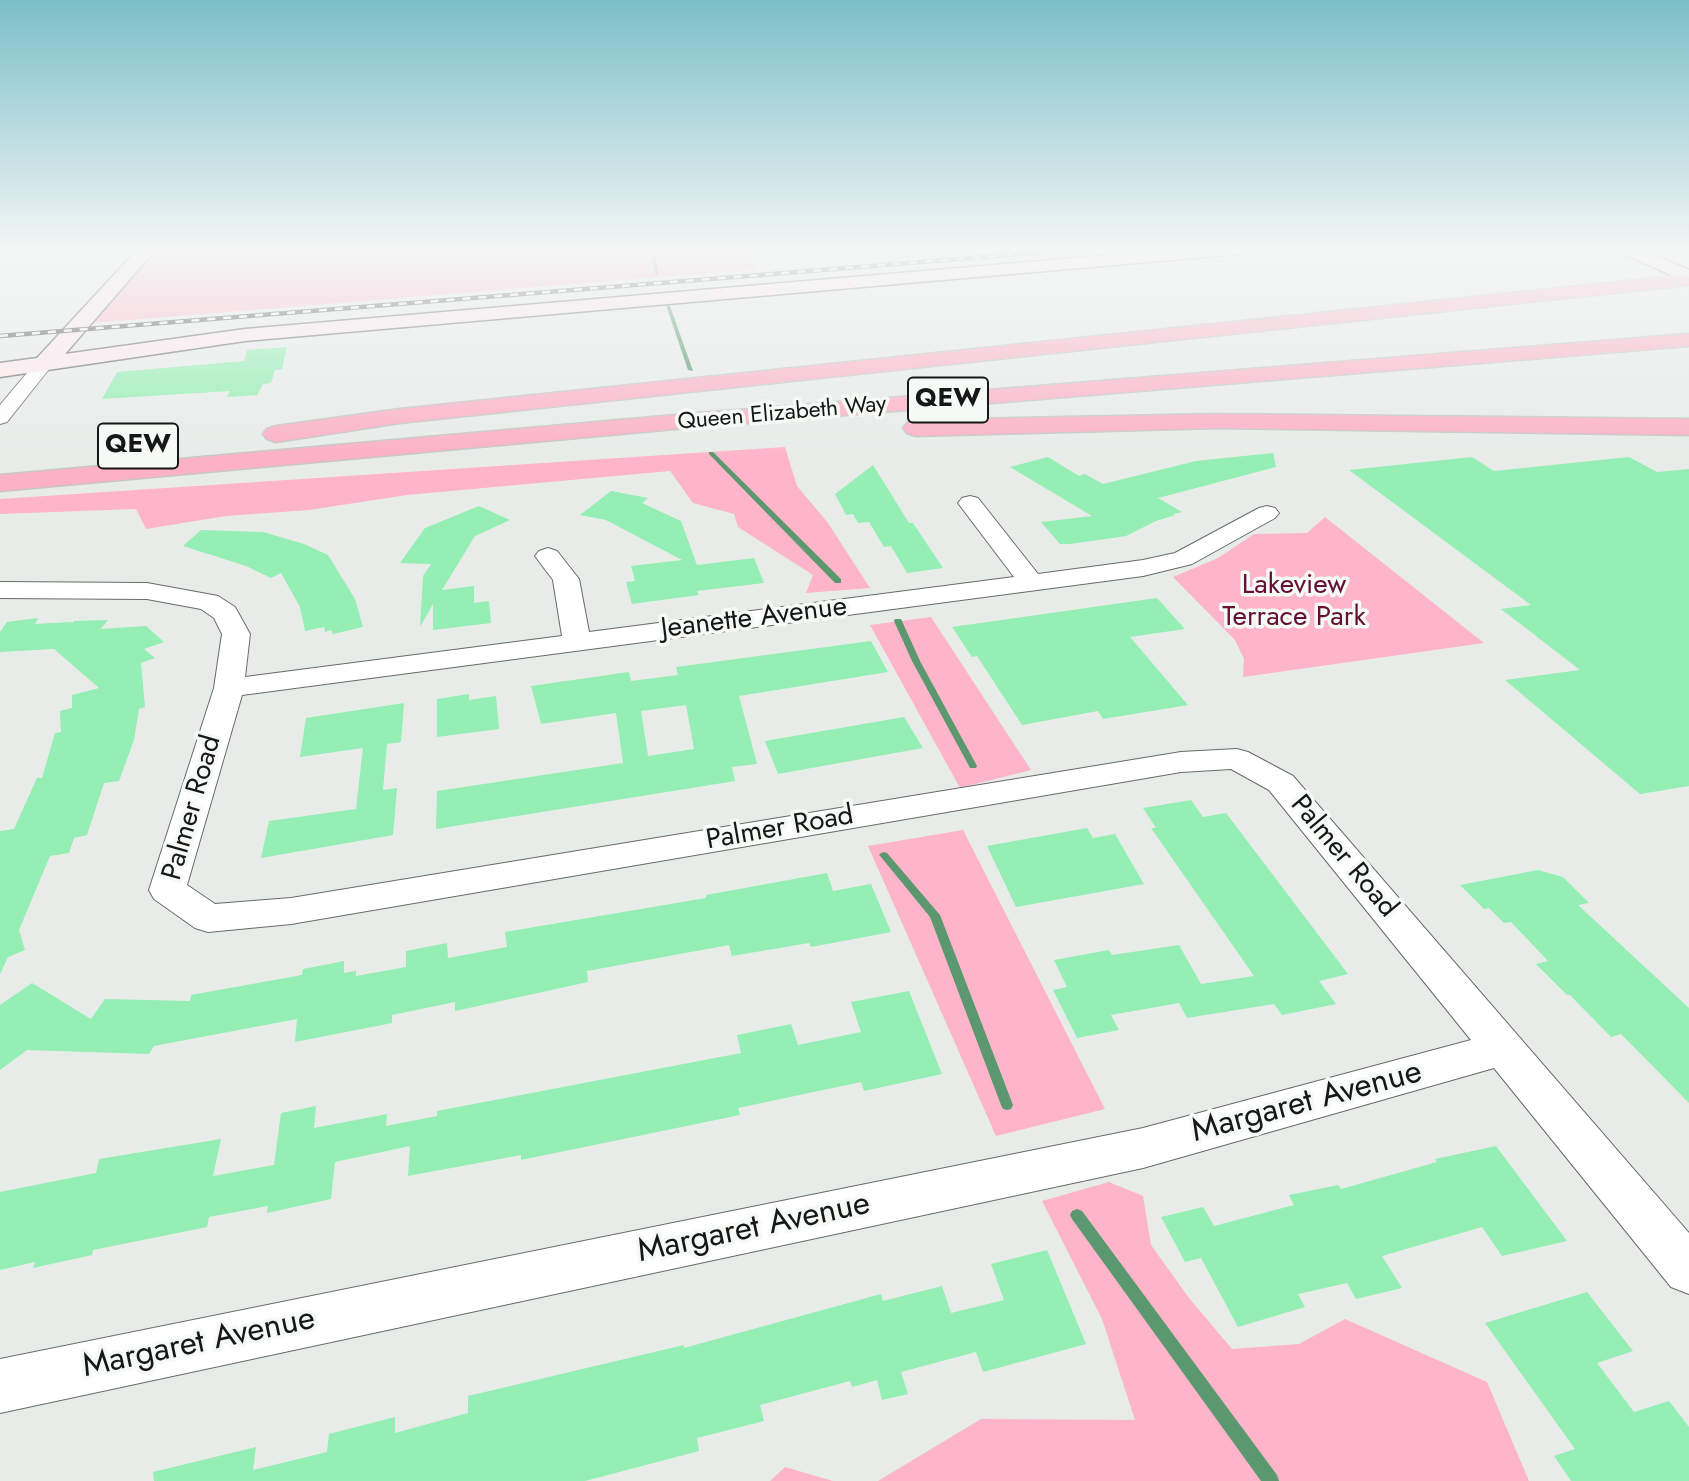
<!DOCTYPE html>
<style>
body{margin:0}
canvas{display:block;background:#e7ece9}
</style>
<canvas width="1689" height="1481"></canvas>
<script>
const ctx = document.querySelector('canvas').getContext('2d');
ctx.lineJoin = 'round';
function paint(path, color) { ctx.fillStyle = color; ctx.fill(path, 'evenodd'); }
const toPath = rows => new Path2D(rows.map(r => 'M' + r).join(''));
function stroke(path, color, width, dash) { ctx.strokeStyle = color; ctx.lineWidth = width; ctx.lineCap = dash ? 'butt' : 'round'; ctx.setLineDash(dash || []); ctx.stroke(path); }
function drawText(font, color, halo, rows, align = 'center') {
  ctx.font = font + ' Jost,sans-serif'; ctx.lineWidth = 7; ctx.setLineDash([]); ctx.textBaseline = 'middle'; ctx.strokeStyle = halo; ctx.fillStyle = color; for (const [text, x, y, turn = 0] of rows) {
    ctx.save(); ctx.translate(x, y); ctx.rotate((+turn || 0) * Math.PI / 180); ctx.textAlign = isNaN(turn) ? turn : align; if (halo) ctx.strokeText(text, 0, 0); ctx.fillText(text, 0, 0); ctx.restore();
  }
}
paint(toPath([
 [157,249,739,249,757,269,92,323],
 [785,447,797,486,828,523,870,588,806,593,813,575,738,527,734,514,693,503,670,471,407,495,309,510,226,516,146,529,136,509,0,514,0,499],
 [1325,517,1484,643,1243,677,1244,659,1235,640,1173,577,1218,558,1254,534,1307,533],
 [931,617,1031,770,960,788,870,625],
 [963,830,1105,1109,996,1136,868,846],
 [1109,1182,1143,1196,1151,1245,1189,1298,1232,1349,1299,1344,1345,1319,1487,1382,1529,1481,878,1481,981,1419,1135,1420,1102,1319,1042,1201],
 [785,1467,833,1481,770,1481]
]), '#feb5ca');
paint(toPath([
 [651,249,655,249,658,275,655,274,651,249],
 [666,305,670,306,693,371,688,370,666,305],
 [709,452,713,452,841,579,841,583,835,583,709,454,709,452],
 [895,619,901,619,902,621,920,661,977,766,976,768,970,768,969,766,912,661,894,621,895,619],
 [884,852,887,853,940,915,1013,1105,1011,1109,1007,1110,1003,1109,1001,1105,930,917,881,857,879,855,881,853,884,852],
 [1077,1209,1082,1211,1277,1475,1279,1481,1261,1481,1072,1219,1070,1215,1072,1211,1077,1209]
]), '#5b9870');
paint(toPath([
 [287,347,282,369,275,370,271,383,263,384,257,395,227,397,230,391,102,399,117,372,244,361,247,350],
 [1273,453,1276,467,1158,498,1182,512,1173,514,1175,515,1156,521,1126,536,1071,544,1060,544,1041,522,1092,516,1010,467,1048,457,1079,476,1085,474,1103,484,1196,461],
 [1472,457,1494,471,1629,457,1657,472,1689,469,1689,786,1640,794,1505,680,1580,670,1501,609,1531,605,1349,470],
 [873,465,909,523,913,523,943,568,907,573,891,546,884,547,869,522,858,523,853,514,846,515,835,494],
 [611,491,648,498,642,503,681,521,697,565,754,558,764,583,697,591,699,595,632,604,626,582,635,581,631,566,682,560,606,520,580,515],
 [479,506,510,520,475,536,442,590,474,586,474,603,489,601,491,623,433,630,433,604,420,627,423,576,431,564,400,563,425,528],
 [201,530,263,532,304,544,328,555,355,599,363,627,333,634,331,630,325,632,324,627,305,631,300,607,281,573,271,578,246,566,183,546],
 [1157,598,1185,629,1130,637,1188,705,1103,719,1098,711,1022,725,977,656,972,657,952,627],
 [38,618,35,624,72,622,71,624,74,621,108,620,101,629,146,626,164,642,144,649,155,658,141,663,145,707,139,709,134,740,119,781,104,783,87,835,74,838,69,853,50,856,19,930,25,950,8,957,0,974,0,831,14,829,37,778,42,778,55,733,61,732,60,711,72,708,72,695,99,688,54,649,0,652,0,632,7,622],
 [871,641,888,672,739,696,757,764,732,767,735,781,436,829,437,791,623,763,616,713,541,724,531,686,629,672,631,681,678,675,676,667],
 [686,705,694,749,648,756,641,711],
 [469,694,469,700,496,696,499,729,437,737,437,699],
 [404,703,401,742,387,744,383,790,397,788,393,835,261,858,269,821,356,809,363,748,300,757,306,718],
 [904,717,923,748,778,774,765,741],
 [1191,800,1203,817,1226,813,1348,974,1319,981,1336,1004,1282,1015,1274,1004,1187,1018,1179,1003,1111,1015,1119,1030,1077,1038,1053,990,1067,987,1054,960,1109,950,1112,955,1179,945,1201,984,1254,976,1151,828,1156,828,1143,808],
 [1087,828,1093,838,1115,834,1144,884,1016,907,987,846],
 [1538,870,1563,877,1589,903,1578,905,1689,1008,1689,1103,1621,1034,1611,1037,1570,995,1567,995,1536,964,1548,961,1511,922,1504,923,1489,908,1484,909,1460,885],
 [827,873,833,891,871,884,891,932,811,947,809,943,732,956,729,945,587,971,588,982,455,1011,455,1002,392,1015,392,1023,295,1042,297,1019,154,1046,149,1054,27,1050,0,1070,0,1005,32,983,91,1019,105,999,190,1001,191,995,302,975,303,969,344,961,344,973,356,971,356,976,406,967,406,951,447,943,448,958,507,947,505,932,706,898,706,895],
 [909,991,942,1074,864,1091,861,1082,738,1108,740,1115,521,1160,521,1155,408,1176,410,1146,335,1162,331,1199,267,1213,268,1206,209,1217,207,1227,93,1250,92,1255,33,1268,35,1262,0,1270,0,1192,96,1173,99,1159,221,1139,213,1176,274,1165,281,1113,316,1106,314,1128,387,1114,386,1126,437,1116,437,1111,741,1053,737,1035,791,1024,798,1045,861,1032,851,1002],
 [1496,1146,1567,1241,1502,1256,1482,1227,1382,1256,1402,1288,1356,1299,1347,1283,1298,1294,1305,1307,1238,1327,1201,1258,1185,1262,1161,1217,1203,1207,1214,1226,1294,1205,1289,1195,1338,1185,1341,1189,1437,1162,1435,1159],
 [1047,1250,1086,1344,983,1372,976,1352,901,1372,908,1394,882,1400,877,1380,852,1387,850,1381,760,1405,764,1421,697,1438,699,1451,585,1481,154,1481,153,1472,256,1447,253,1470,327,1452,329,1434,395,1417,395,1433,468,1413,468,1396,684,1345,684,1348,881,1294,883,1301,942,1286,951,1313,1004,1300,991,1264],
 [1587,1292,1633,1351,1597,1363,1634,1412,1669,1401,1689,1427,1689,1481,1571,1481,1554,1456,1575,1449,1485,1323]
]), '#95eeb3');
const street = toPath([
 [44,358,53,364,7,422,0,424,0,405,38,360,44,358],
 [970,496,978,498,1038,574,1143,560,1175,553,1259,508,1267,506,1275,508,1279,513,1275,518,1192,564,1143,576,242,695,187,885,215,904,291,898,1181,752,1237,749,1248,752,1293,776,1689,1233,1689,1294,1671,1287,1494,1068,1143,1168,0,1413,0,1359,1143,1128,1471,1040,1269,790,1231,769,1181,772,291,924,208,932,195,928,154,899,149,890,214,688,222,634,214,618,201,609,147,599,0,598,0,582,147,583,218,596,235,607,250,634,245,677,562,636,553,580,535,556,539,551,548,548,557,551,579,579,589,632,1014,577,958,503,962,498,970,496]
]);
const secondary = toPath([
 [138,249,156,249,65,354,245,329,1181,249,1249,249,1240,254,245,341,0,377,0,363,37,358,138,249],
 [1618,249,1641,249,1689,270,1689,283,1621,253,1618,249]
]);
const highway = toPath([
 [1683,275,1689,277,1689,285,400,423,276,442,267,439,263,434,267,429,276,426,400,409,1683,275],
 [1689,334,1689,346,675,429,0,491,0,475,675,415,1689,334],
 [1219,414,1689,419,1689,435,1219,428,916,436,907,433,903,428,907,423,916,420,1219,414]
]);
stroke(street, '#686c69', 2);
stroke(secondary, '#686c69', 3);
stroke(highway, '#c7c7c7', 3);
paint(street, '#fff');
paint(secondary, '#fee8ee');
paint(highway, '#fcb1c7');
const rail = toPath([
 [0,336,1083,249]
]);
stroke(rail, '#525453', 4.5);
stroke(rail, '#f5faf6', 2.5, [8]);
const sky = ctx.createLinearGradient(0, 0, 0, 456);
sky.addColorStop(0, '#7bbfc8');
sky.addColorStop(0.55, '#f4f6f5');
sky.addColorStop(1, '#f4f6f500');
ctx.fillStyle = sky;
ctx.fillRect(0, 0, 1689, 456);
drawText('23px', '#161716', '#f5faf6', [
 ["Queen Elizabeth Way",782,414,-5]
]);
for (const [x, y, w] of [
 [948,400,80],
 [138,446,80]
]) { const box = new Path2D(); box.roundRect(x - w / 2, y - 22.5, w, 45, 5); ctx.fillStyle = '#f5faf6'; ctx.fill(box); stroke(box, '#161716', 2); }
drawText('bold 26px', '#161716', null, [
 ["QEW",948,400],
 ["QEW",138,446]
]);
drawText('28px', '#631034', '#f5faf6', [
 ["Lakeview",1294,586],
 ["Terrace Park",1294,618]
]);
drawText('28px', '#161716', '#f5faf6', [
 ["Jeanette Avenue",754,619,-7],
 ["Palmer Road",193,808,-74],
 ["Palmer Road",780,829,-10],
 ["Palmer Road",1343,857,50]
]);
drawText('33px', '#161716', '#f5faf6', [
 ["Margaret Avenue",1307,1103,-15],
 ["Margaret Avenue",754,1229,-12],
 ["Margaret Avenue",199,1344,-12]
]);
</script>
